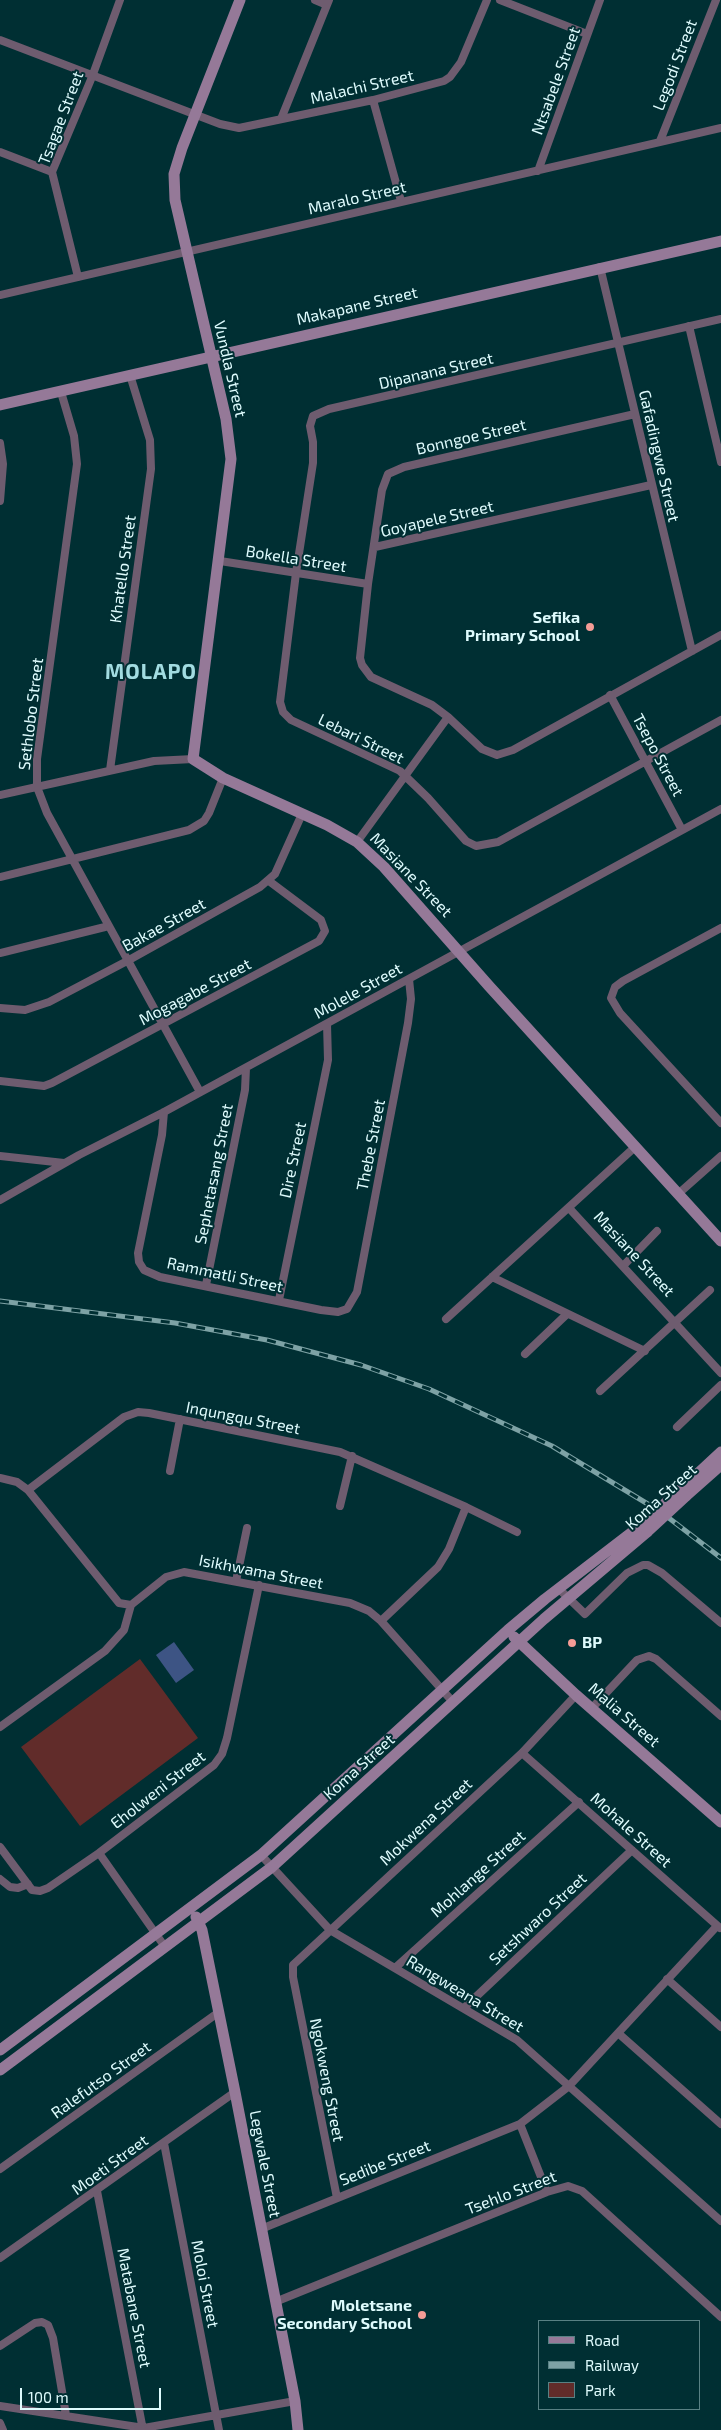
<!DOCTYPE html>
<style>
body{margin:0}
#map{position:relative;width:721px;height:2430px;overflow:hidden;background:#002f33;font-family:"Exo 2",sans-serif}
canvas{display:block}
.legend{position:absolute;left:538px;top:2320px;width:162px;height:90px;box-sizing:border-box;background:#002f33;border:1px solid #598184;margin:0;padding:6px 9px;list-style:none;font-size:15px;color:#defbfd}
.legend li{display:flex;align-items:center;gap:10px;height:25px}
.legend b{width:25px;border:1px solid #598184}
.scale{position:absolute;left:20px;top:2388px;width:141px;height:22px;box-sizing:border-box;border:2px solid #defbfd;border-top:0;padding-left:6px;font-size:15px;line-height:18px;white-space:nowrap;color:#defbfd;-webkit-text-stroke:4px #002f33;paint-order:stroke}
</style>
<div id="map">
<canvas width="721" height="2430"></canvas>
<ul class="legend">
<li><b style="height:6px;background:#957998"></b>Road</li>
<li><b style="height:6px;background:#7da2a5"></b>Railway</li>
<li><b style="height:14px;background:#612c2a"></b>Park</li>
</ul>
<div class="scale">100 m</div>
</div>
<script>
const ctx = document.querySelector('canvas').getContext('2d');
ctx.lineJoin = 'round';
function paint(path, color) { ctx.fillStyle = color; ctx.fill(path, 'evenodd'); }
const toPath = rows => new Path2D(rows.map(r => 'M' + r).join(''));
function stroke(path, color, width, dash) { ctx.strokeStyle = color; ctx.lineWidth = width; ctx.lineCap = dash ? 'butt' : 'round'; ctx.setLineDash(dash || []); ctx.stroke(path); }
function drawText(font, color, halo, rows, align = 'center') {
  ctx.font = font + ' "Exo 2",sans-serif'; ctx.lineWidth = 4; ctx.setLineDash([]); ctx.textBaseline = 'middle'; ctx.strokeStyle = halo; ctx.fillStyle = color; for (const [text, x, y, turn = 0] of rows) {
    ctx.save(); ctx.translate(x, y); ctx.rotate((+turn || 0) * Math.PI / 180); ctx.textAlign = isNaN(turn) ? turn : align; if (halo) ctx.strokeText(text, 0, 0); ctx.fillText(text, 0, 0); ctx.restore();
  }
}
paint(toPath([
 [140,1659,198,1738,80,1826,21,1747]
]), '#612c2a');
paint(toPath([
 [174,1642,194,1670,176,1683,156,1655]
]), '#3d5484');
stroke(toPath([
 [315,0,327,5],
 [500,0,587,34],
 [0,40,220,124,239,128,373,100,444,81,450,77,461,62,487,0],
 [373,100,401,201],
 [281,119,329,0],
 [660,141,716,0],
 [0,152,52,172],
 [538,171,600,0],
 [600,267,692,651],
 [78,277,52,172,92,77,120,0],
 [0,295,721,128],
 [721,319,329,409,313,416,310,426,313,442,313,463,296,573,280,702,283,712,291,720,400,771,428,798,466,841,476,846,498,842,721,720],
 [689,326,721,462],
 [61,392,74,436,77,464,37,759,37,787,47,813,200,1092],
 [635,414,404,467,388,474,382,490,368,584,360,658,362,665,371,677,432,705,448,717,482,749,497,755,513,750,721,635],
 [0,443,3,464,0,501],
 [375,547,651,485],
 [220,561,368,584],
 [610,695,681,828],
 [110,770,151,469,150,440,130,375],
 [0,795,154,761,193,759],
 [357,842,448,717],
 [0,877,189,830,204,821,209,813,223,778],
 [721,928,623,981,615,987,611,998,620,1013,721,1123],
 [0,953,109,926],
 [0,1008,25,1010,49,1002,129,960,260,887,275,874,302,814],
 [0,1081,44,1086,52,1083,319,941,325,931,321,920,269,881],
 [164,1112,162,1135,138,1253,139,1262,144,1270,160,1277,321,1310,338,1312,347,1309,357,1292,408,1023,411,999,409,979],
 [0,1156,64,1163],
 [678,1194,721,1156],
 [0,1200,79,1155,164,1112,721,809],
 [569,1208,721,1373],
 [623,1266,657,1231],
 [492,1277,645,1351],
 [206,1285,245,1090,246,1068],
 [279,1300,328,1060,327,1024],
 [446,1319,635,1147],
 [525,1354,567,1314],
 [600,1391,710,1290],
 [677,1427,721,1385],
 [170,1471,180,1419],
 [0,1478,17,1482,28,1490,119,1603,131,1605,166,1577,184,1572,350,1603,369,1611,381,1621,453,1702],
 [28,1490,124,1417,138,1412,149,1413,340,1452,466,1507,517,1532],
 [340,1506,352,1456],
 [236,1581,247,1528],
 [559,1589,585,1614,627,1573,643,1565,648,1565,662,1573,721,1623],
 [381,1621,438,1567,449,1549,466,1507],
 [592,1708,637,1660,649,1656,656,1659,721,1716],
 [0,1727,105,1651,124,1630,131,1605],
 [522,1753,720,1928],
 [0,1847,32,1890,40,1891,48,1888,99,1853,214,1765,222,1754,227,1738,259,1585],
 [99,1853,165,1947],
 [261,1855,330,1930,517,2040,721,2221],
 [0,1879,10,1887,18,1888,28,1884],
 [395,1968,579,1802],
 [667,1979,721,2027],
 [464,2008,632,1850],
 [618,2033,721,2124],
 [520,2124,547,2192],
 [164,2143,219,2430],
 [0,2169,219,2012],
 [97,2191,143,2430],
 [337,2198,293,1977,293,1965,522,1753,576,1695],
 [261,2229,520,2124,569,2086,717,1926],
 [0,2258,235,2092],
 [275,2302,547,2192,568,2186,582,2191,721,2317],
 [0,2346,35,2323,42,2322,48,2325,53,2338,66,2415],
 [0,2406,144,2428,295,2401],
 [0,2423,3,2430]
]), '#6e5c6f', 8);
stroke(toPath([
 [240,0,182,148,174,174,175,200,226,419,231,459,193,759,223,778,327,825,357,842,384,867,489,986,721,1241],
 [0,405,721,241],
 [679,1491,721,1452],
 [686,1496,721,1465],
 [514,1637,576,1695,721,1822],
 [196,1917,202,1930,235,2092,295,2401,298,2430],
 [0,2050,261,1855,508,1630,545,1599,640,1526],
 [0,2070,272,1867,544,1619,647,1532]
]), '#957998', 11);
const rail = toPath([
 [0,1301,175,1323,267,1340,361,1365,429,1389,552,1446,661,1512,721,1558]
]);
stroke(rail, '#7da2a5', 5);
stroke(rail, '#002f33', 3, [9]);
stroke(toPath([
 [640,1526,679,1491],
 [647,1532,686,1496]
]), '#957998', 11);
for (const [x, y, r, color] of [
 [590,627,5,"#f59c96"],
 [572,1643,5,"#f59c96"],
 [422,2315,5,"#f59c96"]
]) { const dot = new Path2D(); dot.arc(x, y, r, 0, 2 * Math.PI); ctx.fillStyle = color; ctx.fill(dot); stroke(dot, '#002f33', 2); }
drawText('16px', '#defbfd', '#002f33', [
 ["Legodi Street",675,65,-69],
 ["Ntsabele Street",556,81,-70],
 ["Malachi Street",362,87,-13],
 ["Tsagae Street",61,118,-69],
 ["Maralo Street",357,198,-13],
 ["Makapane Street",357,306,-13],
 ["Vundla Street",230,369,77],
 ["Dipanana Street",436,371,-13],
 ["Bonngoe Street",471,437,-13],
 ["Gafadingwe Street",659,456,77],
 ["Goyapele Street",437,519,-13],
 ["Bokella Street",296,559,9],
 ["Khatello Street",123,569,-82],
 ["Sethlobo Street",31,714,-83],
 ["Lebari Street",361,739,26],
 ["Tsepo Street",658,755,62],
 ["Masiane Street",411,875,46],
 ["Bakae Street",164,925,-29],
 ["Molele Street",358,991,-29],
 ["Mogagabe Street",195,992,-28],
 ["Thebe Street",371,1145,-79],
 ["Dire Street",293,1160,-78],
 ["Sephetasang Street",214,1174,-79],
 ["Masiane Street",634,1254,47],
 ["Rammatli Street",225,1275,12],
 ["Inqungqu Street",243,1418,11],
 ["Koma Street",661,1497,-42],
 ["Isikhwama Street",261,1572,11],
 ["Malia Street",624,1715,41],
 ["Koma Street",359,1767,-42],
 ["Eholweni Street",158,1790,-38],
 ["Mokwena Street",426,1822,-43],
 ["Mohale Street",631,1830,42],
 ["Mohlange Street",478,1874,-42],
 ["Setshwaro Street",538,1919,-43],
 ["Rangweana Street",465,1994,31],
 ["Ralefutso Street",101,2080,-36],
 ["Ngokweng Street",327,2080,79],
 ["Sedibe Street",385,2163,-22],
 ["Legwale Street",265,2164,79],
 ["Moeti Street",110,2165,-36],
 ["Tsehlo Street",511,2193,-21],
 ["Moloi Street",205,2284,79],
 ["Matabane Street",134,2308,79]
]);
drawText('bold 16px', '#defbfd', '#002f33', [
 ["Sefika",580,618],
 ["Primary School",580,636],
 ["BP",582,1643,"left"],
 ["Moletsane",412,2306],
 ["Secondary School",412,2324]
], 'right');
ctx.letterSpacing = '1px';
drawText('bold 21px', '#a2dce1', '#002f33', [
 ["MOLAPO",151,672]
]);
ctx.letterSpacing = '0px';
</script>
